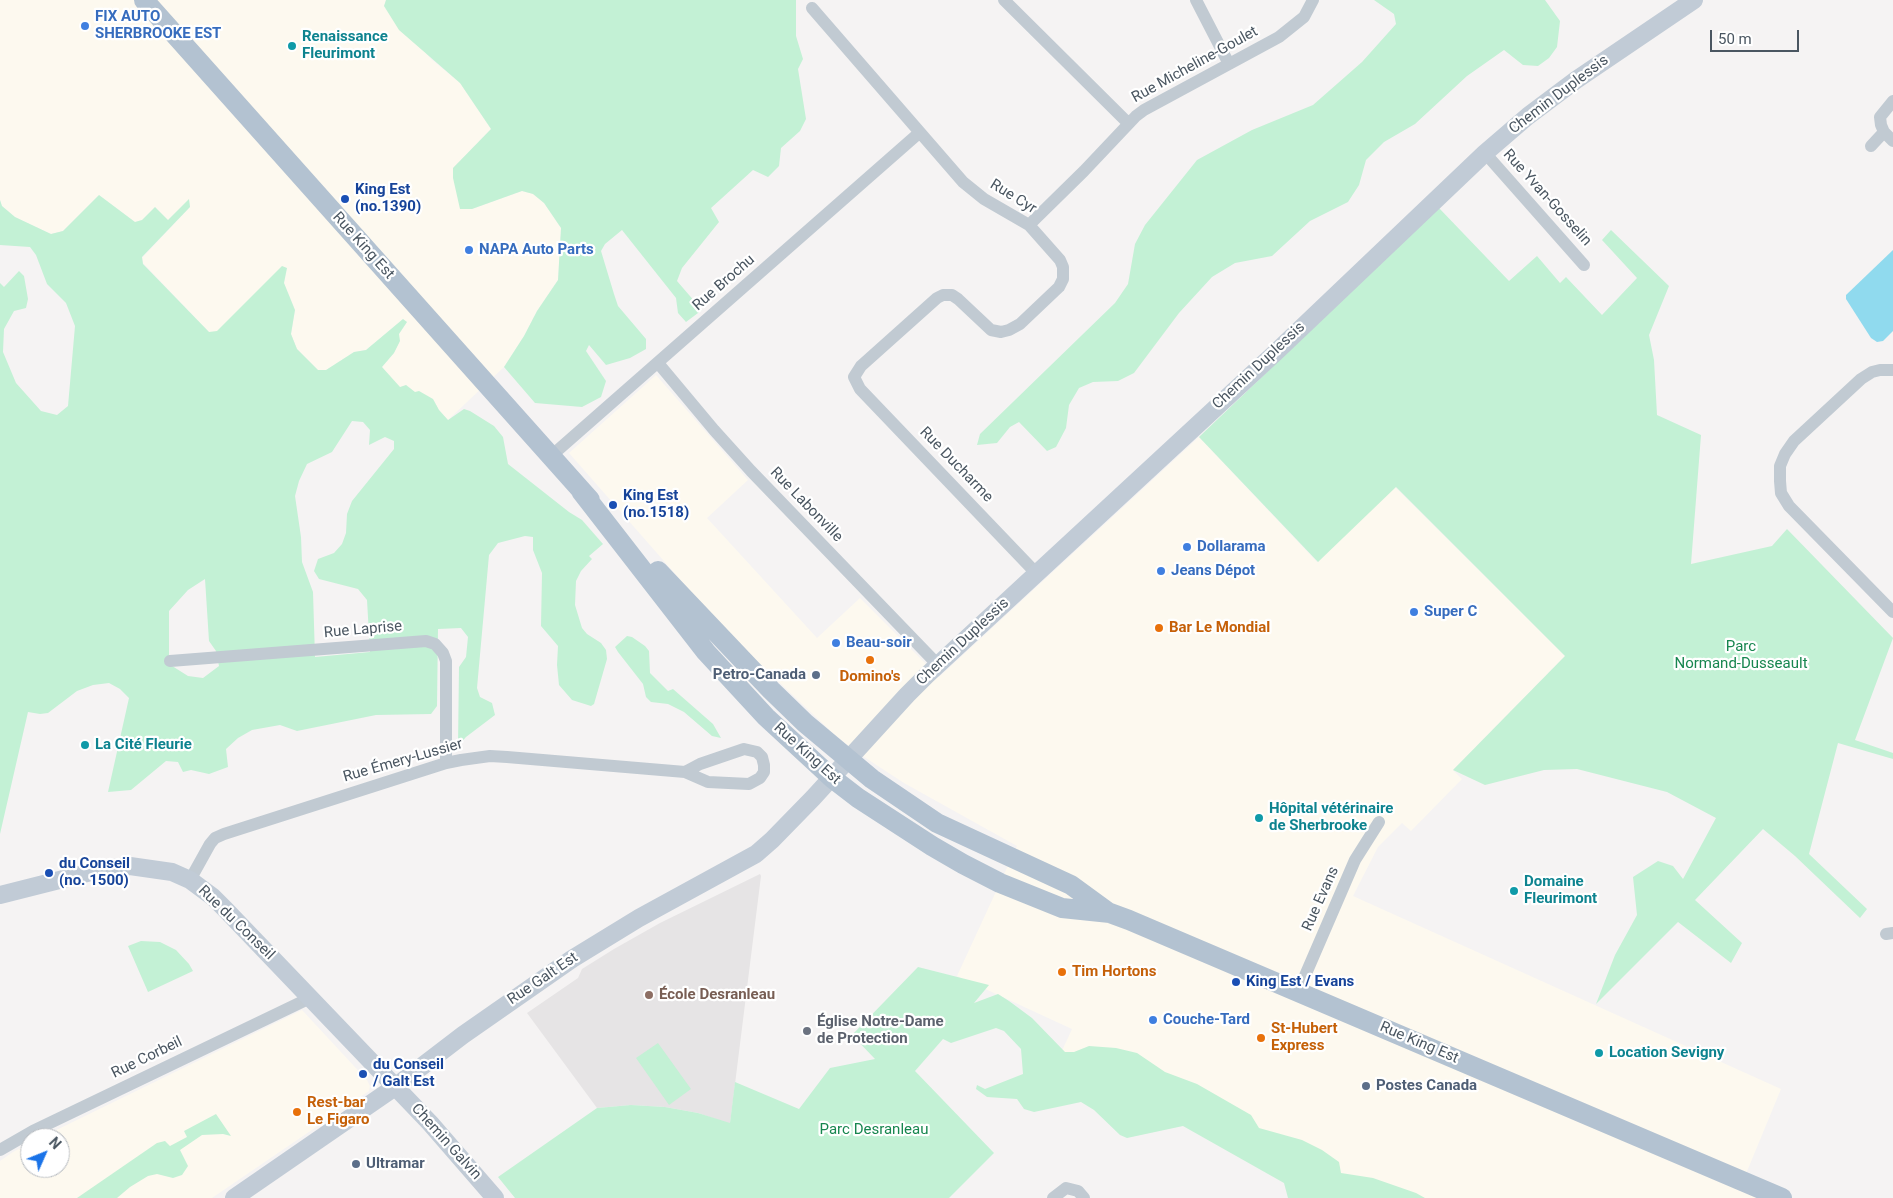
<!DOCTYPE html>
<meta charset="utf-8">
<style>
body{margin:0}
#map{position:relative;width:1893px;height:1198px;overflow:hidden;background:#f5f3f3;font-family:Roboto,sans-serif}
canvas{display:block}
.north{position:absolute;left:20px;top:1128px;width:50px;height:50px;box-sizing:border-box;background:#fff;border:1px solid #b7bbc0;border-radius:50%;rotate:46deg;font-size:14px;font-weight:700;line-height:20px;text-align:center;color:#4a5661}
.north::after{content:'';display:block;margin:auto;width:18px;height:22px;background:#1a73e8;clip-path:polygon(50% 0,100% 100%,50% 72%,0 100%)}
.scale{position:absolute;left:1710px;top:30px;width:89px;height:22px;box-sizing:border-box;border:2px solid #4a5661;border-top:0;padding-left:6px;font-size:15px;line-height:18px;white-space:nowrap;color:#4a5661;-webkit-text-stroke:4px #fff;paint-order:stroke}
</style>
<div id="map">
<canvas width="1893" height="1198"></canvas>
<div class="north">N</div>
<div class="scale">50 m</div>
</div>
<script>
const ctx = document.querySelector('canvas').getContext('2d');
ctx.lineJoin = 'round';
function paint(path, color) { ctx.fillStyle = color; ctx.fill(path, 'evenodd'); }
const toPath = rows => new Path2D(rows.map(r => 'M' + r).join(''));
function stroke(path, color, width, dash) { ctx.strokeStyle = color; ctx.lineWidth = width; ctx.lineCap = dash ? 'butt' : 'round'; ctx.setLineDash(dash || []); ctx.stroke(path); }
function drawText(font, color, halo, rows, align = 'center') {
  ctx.font = font + ' Roboto,sans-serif'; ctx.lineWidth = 4.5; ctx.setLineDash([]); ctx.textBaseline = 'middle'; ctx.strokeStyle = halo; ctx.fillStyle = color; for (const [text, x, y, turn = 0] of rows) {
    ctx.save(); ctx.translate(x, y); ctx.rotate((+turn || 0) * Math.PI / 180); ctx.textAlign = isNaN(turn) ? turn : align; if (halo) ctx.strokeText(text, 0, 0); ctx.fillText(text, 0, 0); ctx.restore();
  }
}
paint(toPath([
 [0,0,386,0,384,6,431,59,460,83,491,129,453,168,472,209,522,191,533,194,544,203,561,228,558,280,537,311,524,336,504,367,448,420,439,410,433,399,415,392,406,385,400,388,382,367,394,353,399,334,407,322,403,319,366,350,354,352,326,370,318,370,297,349,291,334,295,310,284,283,287,268,282,267,217,332,209,332,143,263,142,258,190,207,189,200,168,220,155,207,142,220,135,222,99,195,63,231,51,234,15,217,2,206,0,200],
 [656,375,748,480,707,518,817,638,860,598,939,677,1199,437,1317,562,1395,487,1565,656,1453,770,1462,779,1411,831,1402,823,1378,847,1353,896,1781,1089,1743,1181,1782,1198,1372,1198,1061,1053,1072,1029,957,976,1017,846,904,783,855,751,834,734,763,667,700,602,569,453],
 [302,1010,367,1080,370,1086,369,1091,212,1198,0,1198,0,1161,13,1152,30,1143,30,1168,60,1168,60,1138,40,1138]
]), '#fdf9ef');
paint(toPath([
 [760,874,761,876,730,1124,698,1113,665,1107,631,1105,597,1108,527,1013,578,978,582,969,614,949,660,923]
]), '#e6e4e5');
paint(toPath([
 [386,0,796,0,796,36,803,59,798,69,806,119,800,131,781,148,779,166,768,177,753,170,711,208,719,222,682,268,677,281,702,310,686,322,678,313,676,298,622,230,605,244,601,251,614,294,618,306,646,339,646,349,630,358,606,365,589,345,586,351,606,381,601,397,582,407,535,403,504,367,524,336,537,311,558,280,561,228,544,203,533,194,522,191,472,209,460,209,453,178,453,168,491,129,460,83,399,30,384,6],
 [1374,0,1545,0,1560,21,1557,47,1549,58,1538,66,1523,65,1504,50,1467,76,1415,124,1384,142,1366,160,1359,185,1348,202,1310,221,1272,256,1235,263,1212,277,1179,313,1134,373,1118,381,1093,382,1079,388,1069,405,1066,428,1056,447,1047,451,1019,422,1010,427,997,443,977,445,980,434,1115,303,1128,284,1135,244,1145,225,1197,160,1252,130,1313,105,1362,62,1396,24,1394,14],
 [99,195,135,222,142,220,155,207,168,220,189,199,190,207,142,257,143,264,209,332,217,331,282,266,287,268,284,283,295,310,291,334,297,349,318,370,326,370,354,352,366,350,403,319,407,322,399,334,400,341,394,353,382,367,400,387,406,385,415,392,419,391,433,399,439,410,448,420,464,409,470,411,494,426,503,437,508,464,569,512,582,520,603,544,589,556,592,559,581,571,576,581,575,605,582,628,587,634,601,643,606,650,607,659,594,704,591,706,572,700,559,685,557,665,558,646,541,626,542,573,533,550,533,537,525,536,498,543,489,555,477,688,480,697,492,703,495,715,466,737,458,746,459,667,466,657,468,637,461,628,438,629,437,706,431,714,376,715,297,731,280,725,252,730,238,738,226,749,228,767,209,774,191,770,183,772,178,762,166,761,131,790,108,792,129,698,120,689,109,683,93,685,77,691,48,713,40,714,28,712,0,834,0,283,4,287,19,271,24,276,28,299,26,308,14,311,4,329,3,352,16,383,41,411,57,415,68,406,75,326,66,303,47,284,36,255,30,247,0,245,0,200,2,206,15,217,51,234,63,231],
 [352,421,363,422,370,430,369,445,385,437,394,441,394,449,352,501,347,514,346,533,342,544,334,553,318,559,314,571,319,579,358,589,367,600,370,652,315,657,313,592,302,562,301,537,295,496,299,481,307,464,332,452],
 [205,579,209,641,216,651,219,666,203,678,188,676,169,664,169,611,188,590],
 [1439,208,1509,281,1537,256,1560,283,1566,277,1602,315,1637,278,1602,240,1611,230,1669,286,1649,335,1654,360,1657,415,1701,435,1691,564,1772,546,1787,529,1893,638,1855,740,1893,753,1893,759,1838,743,1809,854,1867,909,1860,918,1795,856,1763,829,1695,900,1742,943,1731,963,1678,922,1596,1004,1615,955,1637,915,1633,877,1658,861,1673,866,1683,879,1716,818,1667,792,1577,769,1544,770,1485,785,1453,770,1565,656,1396,487,1318,562,1199,437],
 [627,636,632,637,645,646,649,651,650,673,668,691,673,689,713,724,721,738,712,736,684,712,668,704,651,702,646,697,643,684,618,652,615,647],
 [141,941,160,942,176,950,189,964,193,971,148,992,128,946],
 [918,967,989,985,974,1003,998,994,1009,1001,1032,1018,1065,1052,1074,1052,1089,1046,1116,1048,1137,1053,1165,1072,1197,1084,1251,1115,1259,1128,1302,1140,1322,1150,1339,1162,1341,1173,1373,1178,1416,1193,1425,1198,1288,1198,1284,1183,1183,1126,1127,1138,1120,1135,1094,1110,1081,1102,1034,1112,1024,1109,1017,1099,987,1097,976,1089,977,1085,985,1089,1023,1074,1021,1049,1004,1031,996,1028,951,1043,943,1039,915,1071,994,1153,949,1198,515,1198,498,1177,597,1108,631,1105,665,1107,698,1113,730,1123,735,1082,799,1109,830,1068,875,1059,852,1035],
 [658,1043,691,1089,669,1105,636,1058],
 [216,1114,231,1136,223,1134,202,1135,180,1150,188,1166,182,1175,173,1178,157,1174,148,1176,130,1187,117,1198,77,1198,157,1143,165,1141,170,1146,187,1137,184,1131]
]), '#c3f1d5');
paint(toPath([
 [1893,250,1893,331,1883,341,1877,342,1871,338,1846,299,1846,295]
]), '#90daee');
stroke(toPath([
 [1004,0,1128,123],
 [1196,0,1229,64],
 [812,8,963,182,984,199,1029,225,1060,260,1063,267,1063,279,1059,287,1020,324,1009,330,1001,332,991,330,958,299,952,295,943,295,937,298,861,366,854,377,860,389,1036,573],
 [1893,101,1880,117,1881,125,1884,132,1893,141],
 [1871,146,1884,132],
 [1485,153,1584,265],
 [1029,225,1084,171,1136,116,1144,110,1279,37,1304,17,1313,0],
 [658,363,714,430,751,471,938,665],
 [1893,370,1880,370,1872,372,1861,379,1794,441,1785,454,1780,466,1780,481,1781,493,1789,506,1893,612],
 [550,457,919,133],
 [170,661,426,641,435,644,443,653,446,661,446,763],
 [190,880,210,844,215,838,224,834,446,763,461,760,490,756,507,757,685,772,708,782,749,784,760,778,764,772,764,765,762,757,757,752,744,749,700,764,685,772],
 [1886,934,1893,933],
 [1298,992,1355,860,1379,822],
 [0,1150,33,1131,310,998],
 [1053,1198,1066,1188,1078,1191,1084,1198]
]), '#c1cad2', 12);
stroke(toPath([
 [0,895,99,870,130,866,172,872,190,880,213,897,225,909,430,1123,495,1198],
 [234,1198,395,1087,463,1035,572,959,639,918,756,854,772,840,813,798,907,695,927,675,1275,353,1485,153,1528,116,1576,80,1694,0]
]), '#c1cbd6', 18);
stroke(toPath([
 [144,0,590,500],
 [581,491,706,652,766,717,832,778,858,798,932,846,963,864,1000,883,1062,908,1110,913,1129,920,1782,1198],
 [658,571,771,690,805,723,872,779,937,823,1071,885,1108,912]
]), '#b3c2d1', 20);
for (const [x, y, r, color] of [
 [85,26,5,"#3f7fe0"],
 [292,46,5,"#0f9aa8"],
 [345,199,5,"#1a4fb4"],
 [469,250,5,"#3f7fe0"],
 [613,505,5,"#1a4fb4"],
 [1187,547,5,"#3f7fe0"],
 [1161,571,5,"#3f7fe0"],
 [1414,612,5,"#3f7fe0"],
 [1159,628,5,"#e8710a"],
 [836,643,5,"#3f7fe0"],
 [870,660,5,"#e8710a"],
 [816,675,5,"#5c6f8a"],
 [85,745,5,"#0f9aa8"],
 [1259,818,5,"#0f9aa8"],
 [49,873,5,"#1a4fb4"],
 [1514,891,5,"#0f9aa8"],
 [1062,972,5,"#e8710a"],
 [1236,982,5,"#1a4fb4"],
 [649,995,5,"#8d6e63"],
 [1153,1020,5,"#3f7fe0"],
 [807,1031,5,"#6b7280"],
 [1261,1038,5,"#e8710a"],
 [1599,1053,5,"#0f9aa8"],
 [363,1074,5,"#1a4fb4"],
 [1366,1086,5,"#5c6f8a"],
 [297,1112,5,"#e8710a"],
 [356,1164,5,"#5c6f8a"]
]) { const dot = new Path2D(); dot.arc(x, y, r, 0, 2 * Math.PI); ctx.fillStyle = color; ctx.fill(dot); stroke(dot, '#fff', 2); }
drawText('bold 15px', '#366cbe', '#fff', [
 ["FIX AUTO",95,17],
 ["SHERBROOKE EST",95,34],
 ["NAPA Auto Parts",479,250],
 ["Dollarama",1197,547],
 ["Jeans Dépot",1171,571],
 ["Super C",1424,612],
 ["Beau-soir",846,643],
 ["Couche-Tard",1163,1020]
], 'left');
drawText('bold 15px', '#0d838f', '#fff', [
 ["Renaissance",302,37],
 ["Fleurimont",302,54],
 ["La Cité Fleurie",95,745],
 ["Hôpital vétérinaire",1269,809],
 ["de Sherbrooke",1269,826],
 ["Domaine",1524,882],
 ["Fleurimont",1524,899],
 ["Location Sevigny",1609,1053]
], 'left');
drawText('15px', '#4a5661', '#fff', [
 ["Rue Micheline-Goulet",1195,65,-29],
 ["Chemin Duplessis",1559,95,-37],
 ["Rue Cyr",1013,197,32],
 ["Rue Yvan-Gosselin",1547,198,48],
 ["Rue King Est",363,246,48],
 ["Rue Brochu",724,283,-41],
 ["Chemin Duplessis",1259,366,-43],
 ["Rue Ducharme",956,465,46],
 ["Rue Labonville",806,505,46],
 ["Rue Laprise",363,630,-5],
 ["Chemin Duplessis",963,642,-43],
 ["Rue King Est",807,754,42],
 ["Rue Émery-Lussier",403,761,-16],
 ["Rue Evans",1321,899,-66],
 ["Rue du Conseil",236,923,44],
 ["Rue Galt Est",543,979,-34],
 ["Rue King Est",1419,1043,23],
 ["Rue Corbeil",147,1058,-26],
 ["Chemin Galvin",446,1142,48]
]);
drawText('bold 15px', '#164399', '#fff', [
 ["King Est",355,190],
 ["(no.1390)",355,207],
 ["King Est",623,496],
 ["(no.1518)",623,513],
 ["du Conseil",59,864],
 ["(no. 1500)",59,881],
 ["King Est / Evans",1246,982],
 ["du Conseil",373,1065],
 ["/ Galt Est",373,1082]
], 'left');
drawText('bold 15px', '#c56008', '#fff', [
 ["Bar Le Mondial",1169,628],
 ["Domino's",870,677,"center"],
 ["Tim Hortons",1072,972],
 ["St-Hubert",1271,1029],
 ["Express",1271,1046],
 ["Rest-bar",307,1103],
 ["Le Figaro",307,1120]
], 'left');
drawText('15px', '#17864f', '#fff', [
 ["Parc",1741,647],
 ["Normand-Dusseault",1741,664],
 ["Parc Desranleau",874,1130]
]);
drawText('bold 15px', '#4e5e75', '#fff', [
 ["Petro-Canada",806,675,"right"],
 ["Postes Canada",1376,1086],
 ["Ultramar",366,1164]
], 'left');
drawText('bold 15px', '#785e54', '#fff', [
 ["École Desranleau",659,995]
], 'left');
drawText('bold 15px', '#5b616d', '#fff', [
 ["Église Notre-Dame",817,1022],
 ["de Protection",817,1039]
], 'left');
</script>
